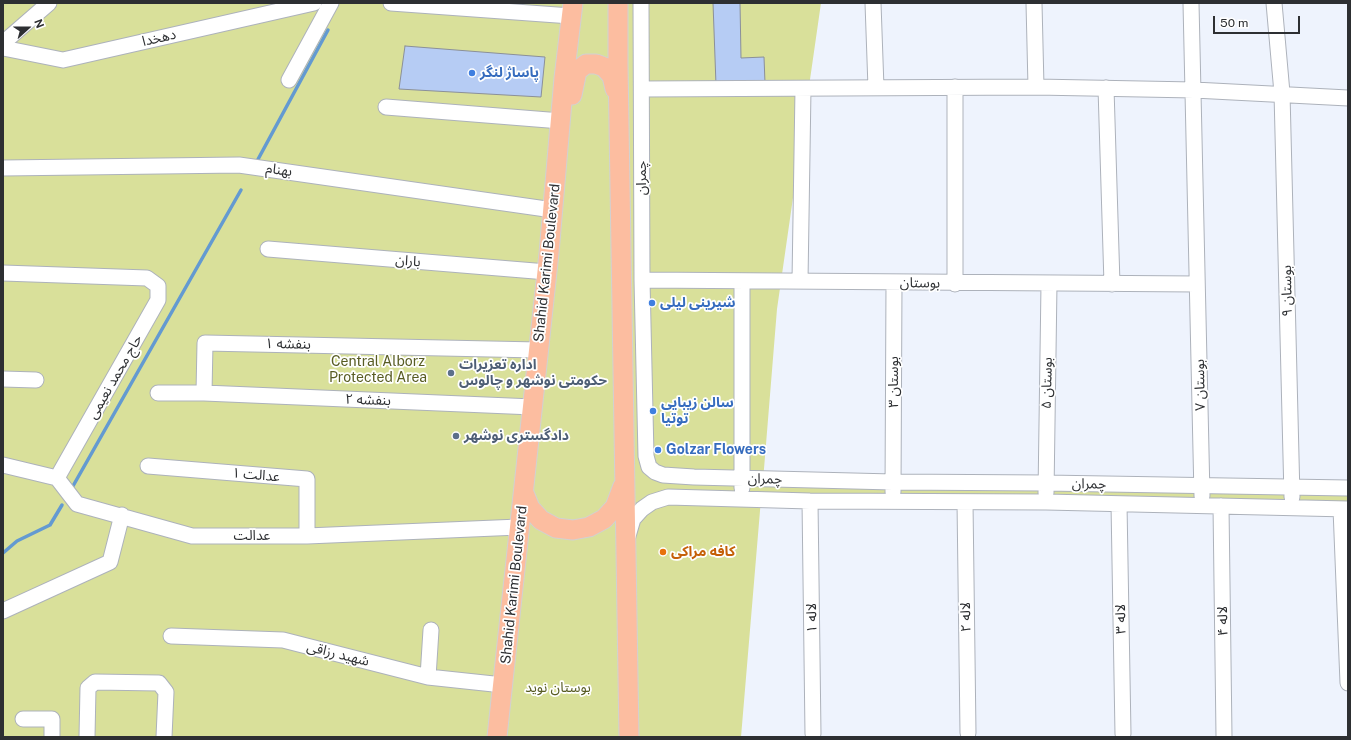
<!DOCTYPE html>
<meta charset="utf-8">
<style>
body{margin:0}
#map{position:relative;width:1351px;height:740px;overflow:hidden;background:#eef3fd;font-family:"Public Sans",sans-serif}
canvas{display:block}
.frame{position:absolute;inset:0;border:4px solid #2d2f32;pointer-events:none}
.north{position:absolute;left:8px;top:8px;width:40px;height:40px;-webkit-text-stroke:3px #fff;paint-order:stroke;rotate:69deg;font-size:11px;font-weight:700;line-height:16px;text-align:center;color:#2d2f32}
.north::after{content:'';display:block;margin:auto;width:14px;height:18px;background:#2d2f32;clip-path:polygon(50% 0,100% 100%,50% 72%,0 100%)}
.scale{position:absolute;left:1213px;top:16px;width:87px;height:18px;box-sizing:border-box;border:2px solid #2d2f32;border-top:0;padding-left:5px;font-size:12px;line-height:14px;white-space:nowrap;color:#2d2f32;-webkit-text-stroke:3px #fff;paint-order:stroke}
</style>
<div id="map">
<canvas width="1351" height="740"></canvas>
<div class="frame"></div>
<div class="north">N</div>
<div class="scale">50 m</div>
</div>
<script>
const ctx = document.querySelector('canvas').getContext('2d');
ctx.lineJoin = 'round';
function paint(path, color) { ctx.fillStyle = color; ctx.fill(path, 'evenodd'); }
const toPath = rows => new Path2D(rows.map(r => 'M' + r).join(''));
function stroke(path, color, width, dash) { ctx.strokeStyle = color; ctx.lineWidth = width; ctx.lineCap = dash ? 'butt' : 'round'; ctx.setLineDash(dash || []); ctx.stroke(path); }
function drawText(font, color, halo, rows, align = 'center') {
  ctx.font = font + ' "Public Sans","Noto Sans Arabic",sans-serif'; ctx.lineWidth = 3.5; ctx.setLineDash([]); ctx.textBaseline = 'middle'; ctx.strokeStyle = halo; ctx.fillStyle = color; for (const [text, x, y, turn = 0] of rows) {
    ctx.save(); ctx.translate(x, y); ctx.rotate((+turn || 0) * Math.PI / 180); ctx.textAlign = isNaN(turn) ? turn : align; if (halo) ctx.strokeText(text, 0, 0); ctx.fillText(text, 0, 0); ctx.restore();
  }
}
paint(toPath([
 [3,3,821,3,777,309,763,481,892,483,892,502,761,499,741,737,3,737],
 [894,484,1044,484,1044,501,894,502],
 [1047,484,1201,486,1202,504,1047,502],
 [1203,487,1291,489,1291,506,1204,505],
 [1293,489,1348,490,1348,507,1294,506]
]), '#d9e09a');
stroke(toPath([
 [256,163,328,30],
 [73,486,241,190],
 [3,553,17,541,50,525,62,505]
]), '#639ad1', 3.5);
const building = toPath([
 [713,3,740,3,741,58,764,57,765,83,716,85,713,3],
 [405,46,545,57,541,97,399,89,405,46]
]);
paint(building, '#b6ccf4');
stroke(building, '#8b9099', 1);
const minor = toPath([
 [391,3,571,16],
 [641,3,642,280,646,456,649,467,655,472,663,475,694,477,893,482,1046,483,1348,488],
 [873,3,876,88],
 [1034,3,1036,87],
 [1191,3,1202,496],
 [1274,3,1282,93,1292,497],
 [3,43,49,3],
 [3,48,63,60,314,3],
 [289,80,331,3],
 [955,87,955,284],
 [1106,88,1112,284],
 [642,89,1036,87,1194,90,1348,98],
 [386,107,561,121],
 [3,168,239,165,553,210],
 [268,249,547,272],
 [3,273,147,278,158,286,158,300,57,478],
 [642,280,1197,284],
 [800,281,803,89],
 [3,379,36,380],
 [158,393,204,393,205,343,538,350],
 [204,393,533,407],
 [3,465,57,478,77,504,192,536,307,536,519,527],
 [148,466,307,479,307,536],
 [742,488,742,281],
 [893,492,894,283],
 [1046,493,1049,284],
 [810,501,813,734],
 [965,502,968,733],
 [1119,504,1123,734],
 [1221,506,1224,736],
 [1341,509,1348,683],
 [628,536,633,519,642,509,652,502,668,497,810,501,1046,502,1348,509],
 [3,611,110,562,122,515],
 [171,636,283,640,428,677,503,685],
 [428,677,431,630],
 [23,719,52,719,52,737],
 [87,737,88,688,95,682,159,683,166,692,164,737]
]);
const major = toPath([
 [618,3,618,64,629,737],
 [572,95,577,71,586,64,596,64,604,67,612,76,615,89],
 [524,493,530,508,541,520,556,528,573,530,589,527,604,519,615,507,623,486],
 [497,737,549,253,564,78,573,3]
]);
stroke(minor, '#adb2bb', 17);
stroke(major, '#d1d1d2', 21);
stroke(minor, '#fff', 15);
stroke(major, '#fcbda0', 19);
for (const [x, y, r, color] of [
 [472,73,4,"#3f7fe0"],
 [652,303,4,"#3f7fe0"],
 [451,373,4,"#5c6f8a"],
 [653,411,4,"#3f7fe0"],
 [456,436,4,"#5c6f8a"],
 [658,450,4,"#3f7fe0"],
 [663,552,4,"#e8710a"]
]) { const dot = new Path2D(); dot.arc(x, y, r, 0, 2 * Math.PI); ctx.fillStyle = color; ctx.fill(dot); stroke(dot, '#fff', 1.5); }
drawText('14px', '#2d2f32', '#fff', [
 ["دهخدا",159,38,-13],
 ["بهنام",279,170,8],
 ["چمران",642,178,-90],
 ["باران",408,261,5],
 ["Shahid Karimi Boulevard",547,263,-84],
 ["بوستان",920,283,1],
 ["بوستان ۹",1287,291,-91],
 ["بنفشه ۱",288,344,1],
 ["حاج محمد نعیمی",115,377,-60],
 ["بوستان ۳",894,382,-90],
 ["بوستان ۵",1047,383,-89],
 ["بوستان ۷",1200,385,-91],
 ["بنفشه ۲",368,400,2],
 ["عدالت ۱",256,475,5],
 ["چمران",765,479,1],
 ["چمران",1089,484,1],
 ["عدالت",252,536],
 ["Shahid Karimi Boulevard",514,585,-84],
 ["لاله ۲",966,617,-91],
 ["لاله ۱",812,618,-91],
 ["لاله ۳",1121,619,-91],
 ["لاله ۴",1223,621,-91],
 ["شهید رزاقی",338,654,14]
]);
drawText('bold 14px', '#366cbe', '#fff', [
 ["پاساژ لنگر",480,73],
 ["شیرینی لیلی",660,303],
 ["سالن زیبایی",661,403],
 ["توتیا",661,419],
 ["Golzar Flowers",666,450]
], 'left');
drawText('14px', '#585c23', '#fff', [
 ["Central Alborz",378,362],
 ["Protected Area",378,378],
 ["بوستان نوید",558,688]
]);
drawText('bold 14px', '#4e5e75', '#fff', [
 ["اداره تعزیرات",459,365],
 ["حکومتی نوشهر و چالوس",459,381],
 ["دادگستری نوشهر",464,436]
], 'left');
drawText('bold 14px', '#c56008', '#fff', [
 ["کافه مراکی",671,552]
], 'left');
</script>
